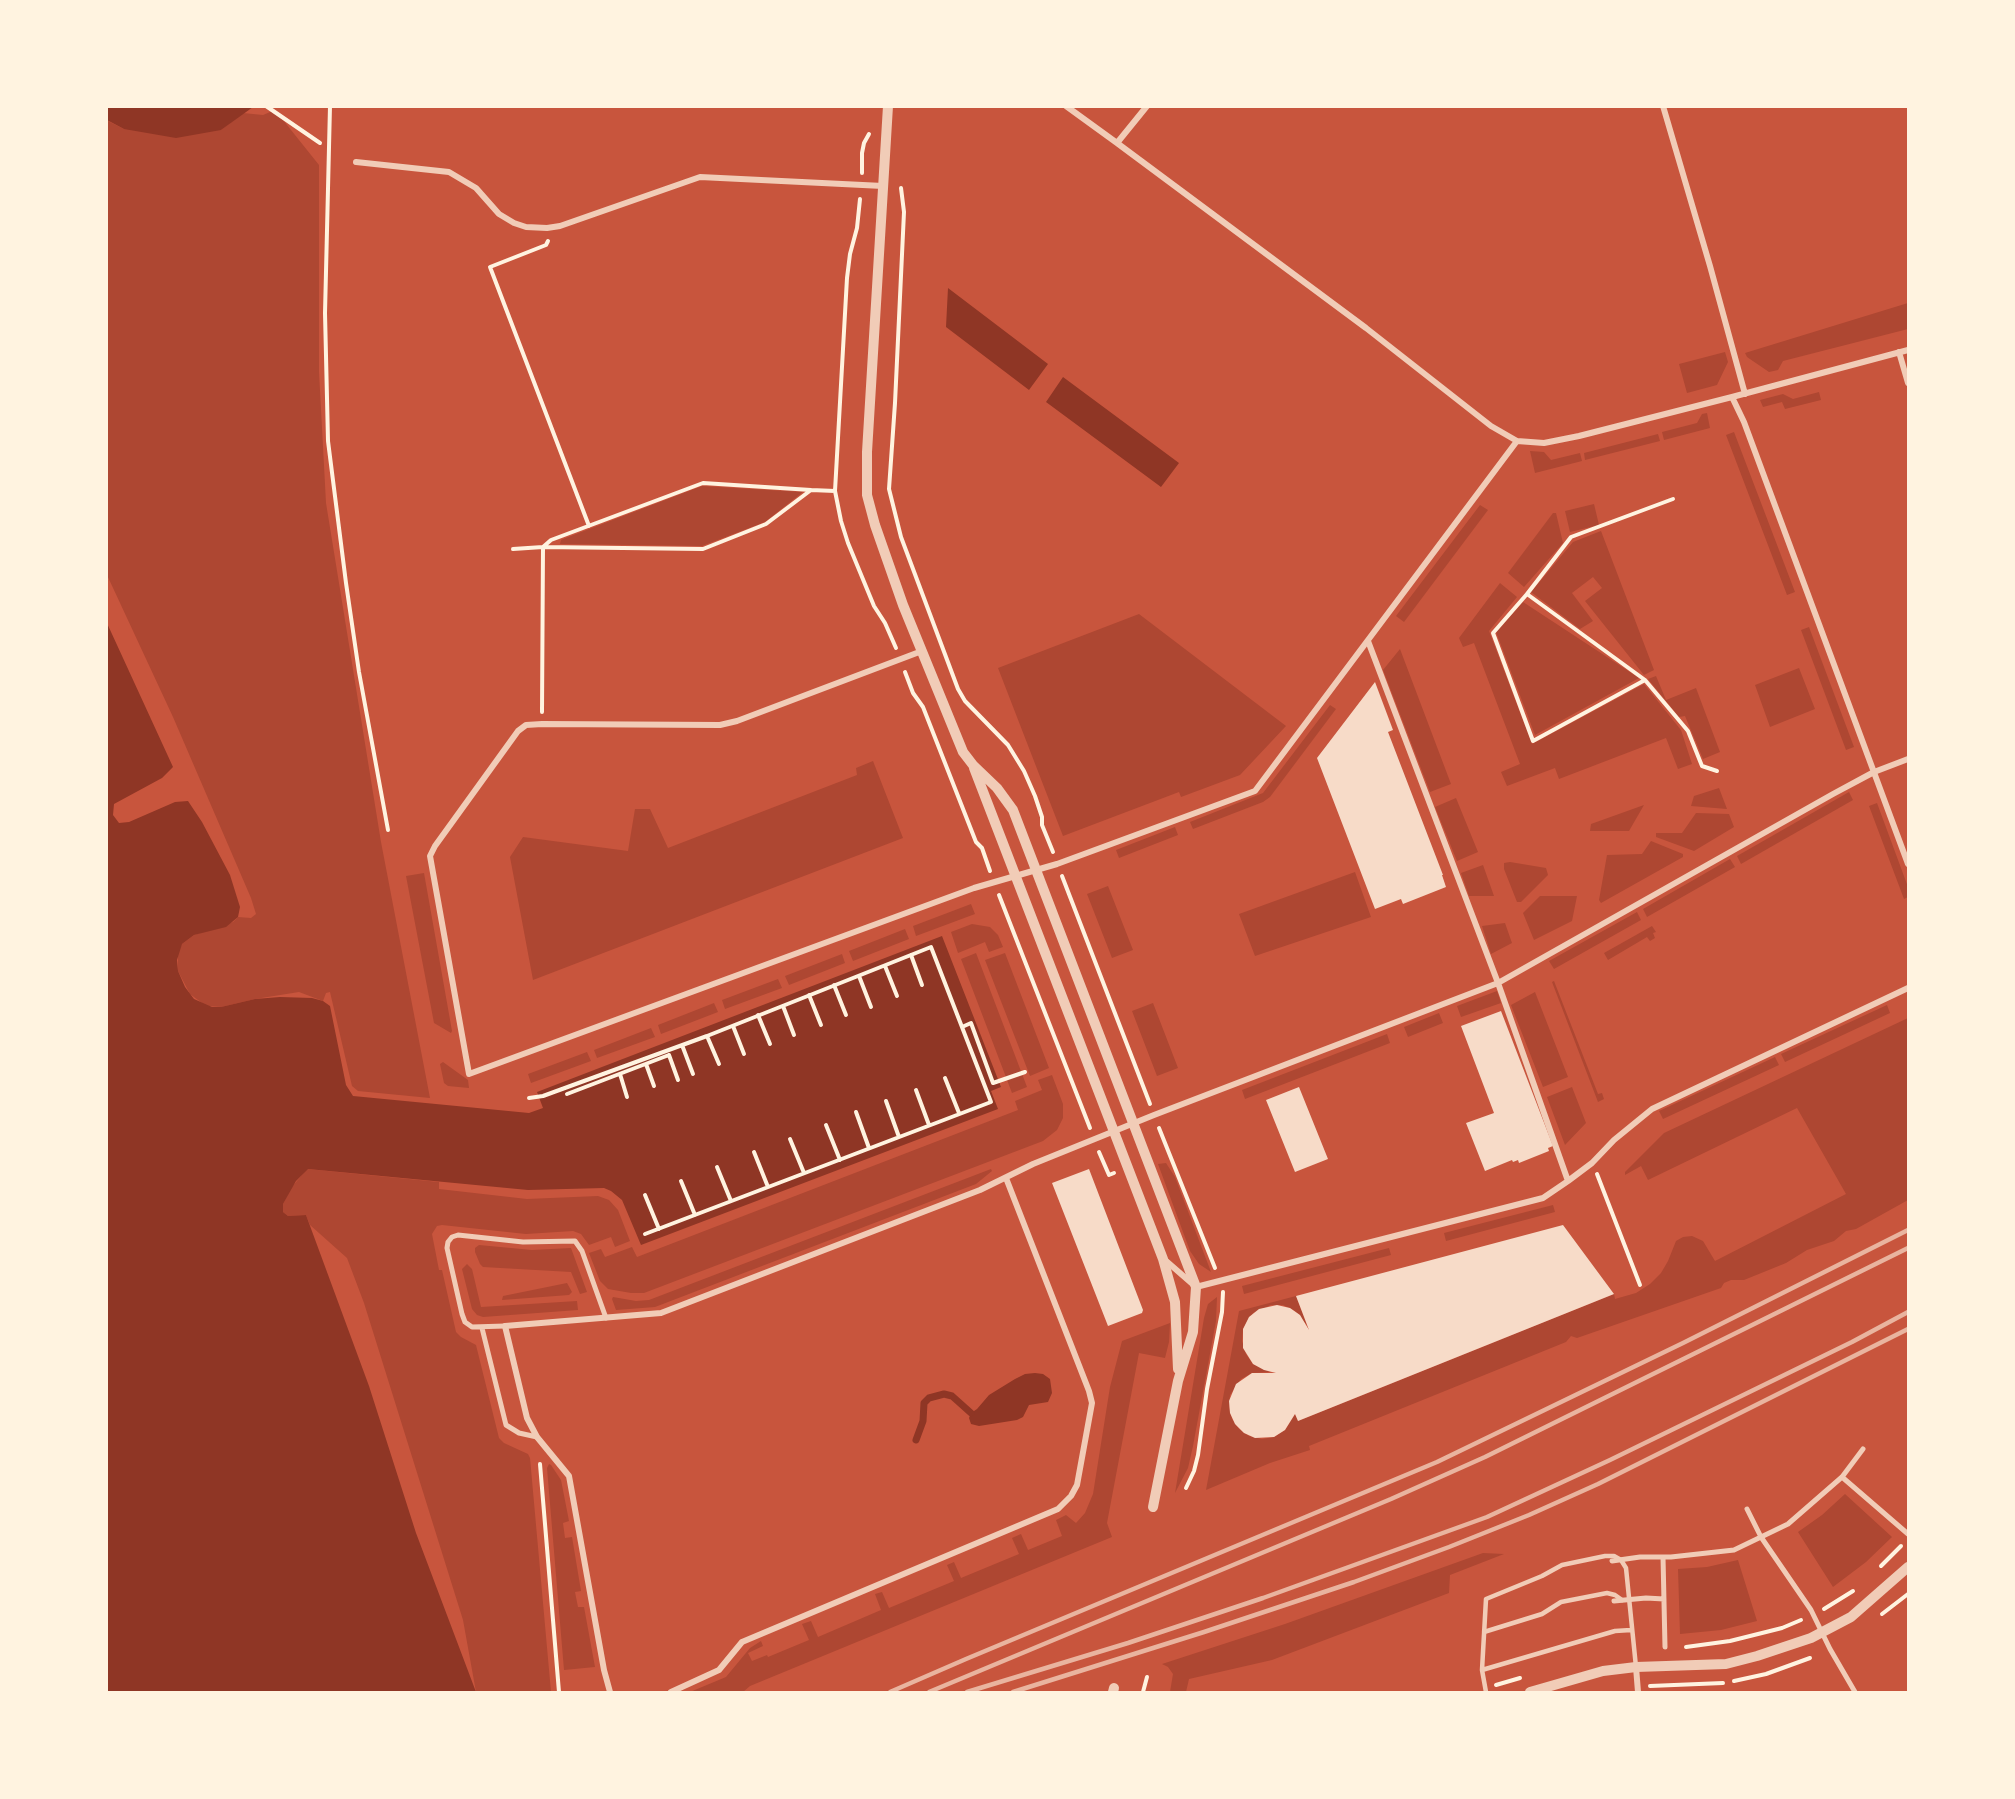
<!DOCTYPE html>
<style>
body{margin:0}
#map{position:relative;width:2015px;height:1799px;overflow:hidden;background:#c8553d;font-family:Overpass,sans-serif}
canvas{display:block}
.frame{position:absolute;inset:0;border:108px solid #fff3e0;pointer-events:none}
</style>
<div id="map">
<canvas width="2015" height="1799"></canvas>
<div class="frame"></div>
</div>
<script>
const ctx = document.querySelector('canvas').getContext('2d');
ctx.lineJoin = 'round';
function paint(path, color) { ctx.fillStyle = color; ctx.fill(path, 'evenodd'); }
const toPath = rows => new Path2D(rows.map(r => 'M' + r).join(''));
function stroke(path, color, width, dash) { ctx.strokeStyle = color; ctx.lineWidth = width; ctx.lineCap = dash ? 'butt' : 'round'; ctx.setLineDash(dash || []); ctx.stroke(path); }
paint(toPath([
 [275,110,319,165,319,372,326,503,381,842,430,1098,358,1091,352,1086,330,992,326,993,323,1001,299,992,255,999,221,1007,206,1006,190,994,178,971,178,952,182,944,194,935,233,922,238,917,251,918,256,914,251,898,173,717,107,575,106,120,124,129,221,130,243,113,263,115],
 [1908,303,1908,329,1783,361,1778,370,1769,372,1747,357,1745,353],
 [1725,352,1728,362,1717,385,1687,393,1679,364],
 [1819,392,1821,400,1785,409,1782,402,1763,407,1760,400,1783,394,1793,399],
 [1707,413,1710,428,1664,440,1662,432,1697,423,1702,414],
 [1734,432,1795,592,1787,595,1726,435],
 [1658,434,1660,441,1585,460,1584,453],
 [1530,451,1544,452,1551,460,1580,453,1582,461,1535,473],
 [702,486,803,492,765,522,702,546,560,544,561,540,563,539],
 [1594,504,1599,525,1570,532,1565,511],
 [1480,505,1488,510,1404,622,1396,616],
 [1553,513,1556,513,1563,543,1524,587,1508,573],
 [1601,531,1654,670,1644,675,1585,601,1602,588,1593,577,1572,593,1593,621,1580,629,1531,592,1573,542],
 [1500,583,1517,597,1489,631,1532,744,1644,684,1681,730,1692,764,1678,769,1666,738,1559,779,1555,768,1507,786,1501,772,1520,764,1474,643,1463,647,1459,638],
 [1523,602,1639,678,1535,735,1496,632],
 [1139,614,1286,726,1240,775,1181,797,1179,792,1063,836,998,668],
 [1809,627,1854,747,1846,750,1801,630],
 [1400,649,1451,784,1430,792,1383,670],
 [1799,668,1815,709,1770,727,1755,685],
 [1656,676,1666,700,1696,688,1720,752,1703,759,1685,716,1679,717,1648,679],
 [1330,705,1336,709,1270,797,1263,802,1193,829,1190,822,1263,793],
 [873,761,903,838,533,980,510,857,523,837,628,851,635,809,650,809,668,848,857,775,856,768],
 [1719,788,1727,809,1691,806,1694,796],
 [1849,792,1853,800,1741,864,1737,856],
 [1456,798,1478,852,1457,861,1435,807],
 [1877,803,1908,887,1908,897,1904,899,1869,806],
 [1644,805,1629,831,1590,831,1591,824],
 [1696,813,1729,814,1734,827,1694,851,1656,837,1656,833,1682,833],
 [1175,827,1178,835,1119,858,1116,850],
 [1651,841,1683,854,1683,857,1601,903,1599,900,1607,855,1642,854],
 [1730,859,1735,867,1647,917,1643,909],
 [1510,862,1546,868,1548,875,1521,902,1517,902,1504,869,1504,863],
 [1483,865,1494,896,1469,896,1461,873],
 [1355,872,1371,917,1255,956,1239,914],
 [424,873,452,1031,451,1033,434,1023,406,876],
 [1108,886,1133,950,1112,958,1087,894],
 [1540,896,1577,896,1572,921,1534,940,1523,913],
 [971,904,975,914,916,936,913,926],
 [1637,912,1641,920,1554,969,1549,961],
 [1505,923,1512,943,1491,954,1482,926],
 [972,924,990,927,998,935,1003,947,989,952,985,942,958,953,951,932],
 [1652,926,1656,932,1653,933,1655,938,1650,941,1647,937,1608,960,1604,953],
 [905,929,909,939,853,961,849,951],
 [976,953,1027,1087,1012,1093,961,959],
 [1005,953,1049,1068,1030,1076,985,960],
 [842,954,845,963,789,985,785,976],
 [778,979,782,988,725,1009,722,1000],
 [1554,981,1598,1094,1602,1093,1604,1099,1598,1102,1552,982],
 [1497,991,1501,1003,1461,1017,1457,1006],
 [1535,992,1568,1077,1543,1087,1511,1005],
 [714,1003,718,1012,661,1034,658,1025],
 [1153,1003,1178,1068,1157,1076,1132,1011],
 [1887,1005,1890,1013,1785,1062,1781,1054],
 [1439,1013,1443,1023,1408,1037,1404,1027],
 [1908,1018,1908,1200,1856,1229,1846,1231,1834,1241,1807,1250,1786,1263,1744,1280,1731,1280,1724,1283,1721,1288,1577,1338,1571,1336,1566,1342,1309,1446,1310,1450,1270,1463,1206,1490,1239,1311,1296,1296,1307,1325,1295,1311,1283,1305,1271,1305,1253,1313,1243,1329,1242,1341,1246,1354,1253,1364,1270,1372,1252,1373,1241,1379,1230,1395,1229,1407,1232,1419,1239,1429,1249,1436,1262,1439,1274,1437,1285,1430,1295,1414,1298,1421,1614,1294,1615,1299,1636,1293,1650,1284,1661,1273,1668,1261,1676,1241,1683,1237,1692,1236,1703,1241,1715,1261,1846,1194,1797,1108,1648,1180,1641,1166,1625,1175,1625,1172,1664,1133],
 [651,1028,655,1037,597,1058,594,1050],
 [1387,1034,1390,1043,1245,1099,1242,1090],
 [587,1052,591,1061,531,1083,528,1074],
 [1775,1057,1779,1065,1663,1119,1659,1111],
 [443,1062,468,1080,469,1088,448,1086,444,1083,440,1064],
 [1052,1075,1063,1104,1063,1118,1057,1130,1043,1141,644,1293,631,1293,608,1289,600,1281,589,1253,601,1249,605,1257,632,1247,637,1257,1018,1110,1015,1101,1042,1090,1038,1080],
 [1572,1087,1586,1123,1565,1145,1547,1097],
 [1166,1163,1175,1177,1211,1272,1199,1264,1190,1251,1158,1164],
 [307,1169,439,1182,439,1189,527,1199,598,1196,609,1200,618,1210,630,1241,615,1247,611,1237,589,1245,581,1234,573,1231,526,1234,442,1225,437,1226,432,1234,439,1270,442,1270,456,1332,461,1337,476,1345,499,1438,504,1443,528,1454,530,1458,551,1692,476,1692,463,1620,364,1303,347,1258,310,1225,306,1215,288,1216,283,1212,283,1204,291,1188],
 [991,1169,992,1171,976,1184,655,1307,616,1310,612,1299,613,1297,636,1301,649,1300],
 [1553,1205,1555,1212,1446,1241,1444,1233],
 [479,1245,532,1250,571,1248,587,1292,580,1294,571,1272,483,1267,480,1264,475,1252,475,1248],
 [1389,1248,1391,1255,1244,1294,1242,1286],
 [467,1264,472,1269,481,1307,577,1301,578,1310,483,1317,477,1315,472,1309,462,1269],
 [567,1283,572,1292,569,1295,502,1300,503,1296],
 [1217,1297,1216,1321,1193,1446,1188,1468,1175,1493,1204,1318,1208,1304],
 [1170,1323,1169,1342,1165,1358,1139,1353,1107,1523,1112,1537,750,1686,743,1692,690,1692,726,1677,750,1648,761,1641,763,1646,748,1653,752,1661,767,1655,768,1657,809,1640,802,1624,811,1621,818,1637,881,1610,875,1594,882,1592,889,1608,954,1581,947,1565,954,1562,961,1578,1019,1554,1012,1538,1021,1534,1028,1550,1062,1536,1056,1520,1066,1515,1076,1523,1085,1513,1093,1494,1110,1387,1122,1341],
 [549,1464,551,1465,561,1480,569,1521,563,1523,565,1538,572,1537,581,1591,575,1592,578,1607,584,1607,595,1667,564,1670,547,1468],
 [1845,1494,1892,1537,1866,1562,1833,1587,1798,1532,1822,1515],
 [1483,1553,1504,1554,1450,1575,1449,1593,1272,1660,1189,1679,1186,1692,1170,1692,1173,1674,1168,1667,1162,1664,1285,1624],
 [1738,1560,1757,1621,1721,1630,1680,1634,1678,1569,1707,1567]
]), '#ae4732');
paint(toPath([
 [106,107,107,106,253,107,221,130,176,138,124,129,107,120],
 [948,288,1048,364,1029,390,946,327],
 [1063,377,1179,463,1161,487,1046,402],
 [106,621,173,767,162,778,114,804,113,815,119,823,129,822,175,802,188,801,202,822,230,875,240,907,238,917,226,927,194,935,182,944,177,960,178,971,185,987,194,999,212,1007,221,1007,255,999,280,997,312,998,323,1001,330,1006,346,1085,353,1096,529,1113,543,1108,537,1092,942,936,1001,1087,991,1091,998,1109,641,1245,622,1200,611,1191,604,1188,528,1190,308,1169,296,1181,283,1204,283,1212,288,1216,306,1215,369,1386,416,1533,476,1692,107,1692],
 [1035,1373,1043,1374,1050,1379,1052,1393,1048,1402,1029,1405,1023,1417,1017,1420,979,1426,971,1424,969,1418,971,1413,977,1409,989,1395,1015,1379,1025,1374]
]), '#8f3625');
stroke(toPath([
 [916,1440,923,1421,924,1403,929,1398,944,1394,952,1396,971,1413]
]), '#8f3625', 7);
paint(toPath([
 [1375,682,1393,730,1388,732,1443,875,1442,875,1446,887,1403,904,1401,899,1375,909,1317,758],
 [1501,1011,1553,1146,1548,1148,1549,1151,1519,1163,1518,1160,1513,1162,1512,1160,1485,1171,1466,1123,1494,1113,1461,1026],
 [1299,1087,1328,1159,1295,1172,1266,1100],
 [1089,1169,1143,1310,1142,1313,1108,1326,1052,1183],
 [1563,1225,1614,1294,1298,1421,1295,1414,1285,1430,1274,1437,1255,1438,1244,1433,1235,1424,1230,1413,1229,1401,1236,1384,1252,1373,1276,1373,1264,1370,1253,1364,1243,1348,1243,1329,1249,1317,1259,1309,1277,1305,1290,1308,1300,1315,1309,1330,1296,1296]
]), '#f7dbc8');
stroke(toPath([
 [266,106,320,143],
 [330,106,325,313,328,441,346,583,359,672,388,830],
 [862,173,862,153,864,143,869,134],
 [901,188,904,212,895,403,889,489,901,537,958,689,965,701,1008,745,1024,771,1035,796,1042,817,1042,825,1053,852],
 [860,199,857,228,850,254,847,278,835,491,841,521,848,543,874,606,885,623,896,648],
 [548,241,546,245,490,267,589,526],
 [513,549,543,547,703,549,766,524,811,490,835,491],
 [1527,594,1571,537,1673,499],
 [905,672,913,693,923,707,976,842,982,848,990,871],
 [1645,680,1533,741,1493,633,1527,594,1645,680,1688,731,1702,766,1717,771],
 [542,712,543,547,551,540,703,483,811,490],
 [1062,876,1150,1104],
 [999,895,1090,1128],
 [911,955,922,985],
 [885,966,897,996],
 [859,976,871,1007],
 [834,985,846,1015],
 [809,995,821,1025],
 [783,1006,794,1035],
 [758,1015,770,1044],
 [733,1026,744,1054],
 [962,1027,971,1023,993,1083,1025,1072],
 [707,1036,719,1064],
 [682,1045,693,1074],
 [669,1055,678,1080],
 [646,1064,654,1086],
 [620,1074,627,1097],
 [945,1078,959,1113],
 [916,1090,929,1125],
 [567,1094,669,1055],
 [529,1098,543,1096,707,1036,931,947,991,1102,645,1234],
 [886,1101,899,1137],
 [856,1112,869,1148],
 [826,1125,840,1160],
 [1159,1128,1215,1268],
 [790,1139,804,1173],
 [754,1152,768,1187],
 [1099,1152,1109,1175,1114,1173],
 [717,1167,731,1201],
 [1597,1174,1640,1285],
 [681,1181,695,1215],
 [645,1195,659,1229],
 [540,1464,559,1692],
 [1186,1488,1194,1471,1198,1455,1207,1389,1222,1312,1223,1292],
 [1881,1566,1901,1546],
 [1824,1609,1853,1591],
 [1882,1614,1908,1594],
 [1686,1647,1730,1641,1782,1628,1801,1620],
 [1734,1681,1766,1674,1810,1658],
 [1496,1685,1520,1678],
 [1650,1686,1723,1683],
 [1143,1692,1147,1677]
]), '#fff3e0', 4);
stroke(toPath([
 [1484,1632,1542,1614,1561,1602,1607,1593,1615,1595,1622,1600],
 [1482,1670,1615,1631,1631,1630],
 [1486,1692,1482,1670,1486,1599,1542,1576,1562,1565,1605,1556,1614,1556,1621,1560,1626,1568,1636,1667]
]), '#f1ccb7', 4.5);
stroke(toPath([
 [505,1326,472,1327,465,1322,462,1314,447,1248,448,1242,452,1237,458,1235,523,1242,575,1241,582,1251,606,1318],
 [482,1328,506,1425,519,1433,537,1437],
 [1842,1477,1908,1534],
 [1747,1509,1761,1537,1811,1610,1830,1649,1855,1692],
 [1663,1557,1665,1647],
 [1612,1561,1640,1557,1671,1557,1734,1550,1788,1524,1842,1477,1863,1449],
 [1614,1601,1646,1598,1664,1599]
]), '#f1ccb7', 5);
stroke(toPath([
 [1066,106,1117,143,1147,106],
 [1663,106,1710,266,1745,394],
 [1117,143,1366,328,1491,426,1517,441,1544,443,1579,436,1732,397,1908,350],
 [356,162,449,172,476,188,499,214,514,223,526,227,547,228,560,226,700,177,883,186],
 [1899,352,1908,383],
 [1732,397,1744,422,1908,864],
 [1368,641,1498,983,1568,1181],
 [922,651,737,721,720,725,542,724,526,725,518,731,435,846,430,856,469,1074,974,888,1057,864,1255,791,1517,441],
 [1165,1260,1196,1287,1543,1198,1568,1181,1592,1163,1614,1140,1652,1109,1908,988],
 [1636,1667,1638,1692],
 [610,1692,604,1670,569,1476,537,1437,527,1418,505,1326,661,1313,980,1190,1033,1164,1154,1115,1498,983,1833,794,1874,772,1908,759],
 [671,1692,719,1670,742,1642,1058,1509,1071,1496,1077,1485,1092,1403,1089,1391,1006,1178]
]), '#f1ccb7', 6);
stroke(toPath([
 [888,106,867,452,867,495,875,525,903,605,963,752,973,765,997,788,1013,810,1196,1287,1193,1332,1178,1381,1153,1507],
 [974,768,1163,1259,1175,1302,1178,1369],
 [1113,1692,1114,1688],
 [1530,1692,1603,1671,1636,1667,1726,1664,1757,1656,1811,1638,1851,1617,1908,1567]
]), '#f1ccb7', 10);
stroke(toPath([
 [890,1692,966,1659,1437,1462,1683,1343,1908,1230],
 [929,1692,1391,1499,1485,1457,1908,1248],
 [967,1692,1128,1643,1263,1598,1487,1517,1610,1460,1852,1342,1908,1312],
 [1013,1692,1204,1632,1354,1582,1449,1547,1529,1515,1598,1484,1908,1329]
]), '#e9b49f', 4.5);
</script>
